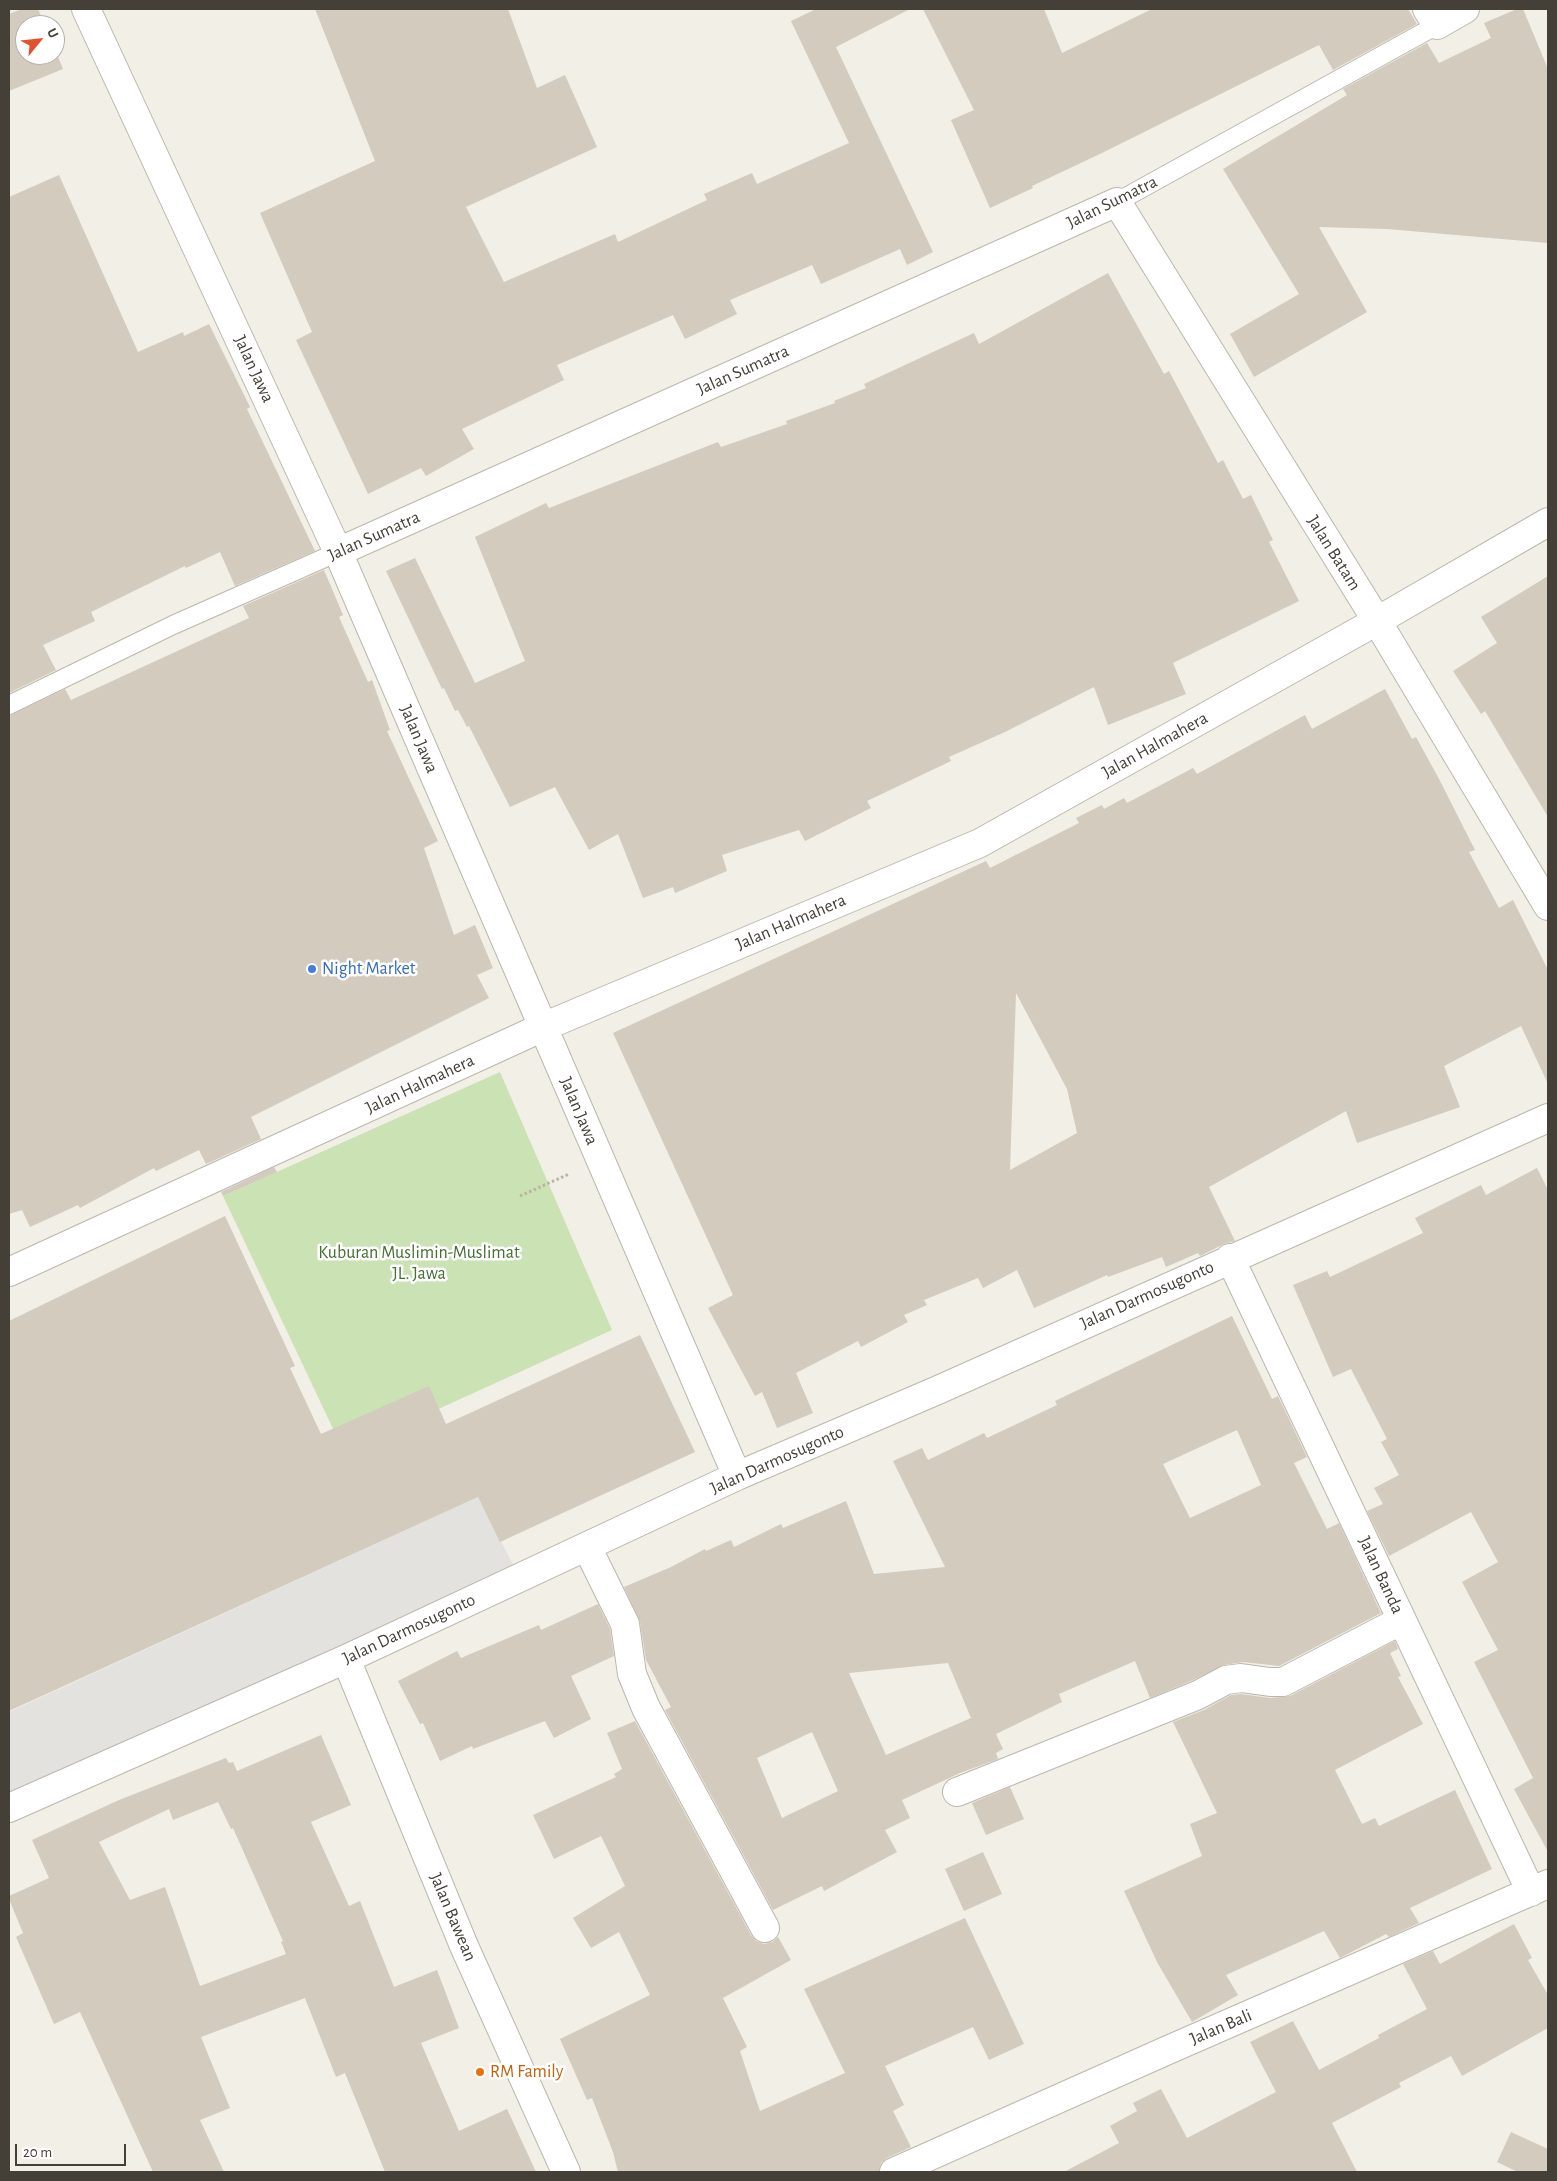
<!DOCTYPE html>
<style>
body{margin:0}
#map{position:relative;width:1557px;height:2181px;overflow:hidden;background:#f2efe7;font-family:"Alegreya Sans",sans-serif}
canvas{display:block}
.frame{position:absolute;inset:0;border:10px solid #443f37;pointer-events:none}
.north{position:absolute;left:15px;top:15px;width:50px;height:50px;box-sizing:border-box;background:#fff;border:1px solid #b4b2af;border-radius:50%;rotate:62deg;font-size:14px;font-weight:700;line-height:20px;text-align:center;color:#443f37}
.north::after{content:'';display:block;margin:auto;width:18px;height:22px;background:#e3502d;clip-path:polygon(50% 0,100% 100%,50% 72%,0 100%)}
.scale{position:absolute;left:15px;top:2144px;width:111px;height:22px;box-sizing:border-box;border:2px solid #443f37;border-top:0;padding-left:6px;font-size:15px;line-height:18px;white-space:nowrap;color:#443f37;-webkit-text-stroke:4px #fff;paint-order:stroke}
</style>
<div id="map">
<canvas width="1557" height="2181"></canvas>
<div class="frame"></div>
<div class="north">U</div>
<div class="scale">20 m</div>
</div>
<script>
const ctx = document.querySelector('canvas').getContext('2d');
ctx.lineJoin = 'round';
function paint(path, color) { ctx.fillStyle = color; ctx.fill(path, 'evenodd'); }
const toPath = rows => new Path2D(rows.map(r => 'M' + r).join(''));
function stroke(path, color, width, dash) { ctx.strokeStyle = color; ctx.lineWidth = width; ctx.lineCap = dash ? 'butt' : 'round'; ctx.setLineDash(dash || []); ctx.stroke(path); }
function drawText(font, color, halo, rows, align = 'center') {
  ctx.font = font + ' "Alegreya Sans",sans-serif'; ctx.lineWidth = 5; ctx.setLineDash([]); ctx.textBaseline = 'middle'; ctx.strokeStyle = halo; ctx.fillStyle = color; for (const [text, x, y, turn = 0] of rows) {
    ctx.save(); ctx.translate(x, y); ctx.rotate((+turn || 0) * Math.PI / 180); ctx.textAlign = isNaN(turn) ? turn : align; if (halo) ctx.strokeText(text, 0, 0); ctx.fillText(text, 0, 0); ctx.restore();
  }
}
paint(toPath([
 [500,1072,612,1330,344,1452,223,1196]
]), '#cbe2b4');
paint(toPath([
 [478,1497,520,1578,9,1807,9,1712]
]), '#e3e2df');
paint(toPath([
 [22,9,38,9,45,25,25,25,25,55,55,55,55,50,63,69,9,91,9,14],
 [315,9,508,9,537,88,565,75,597,147,466,207,504,282,615,234,618,242,707,200,704,194,752,173,757,184,849,143,791,21,816,9,910,9,836,47,933,252,907,265,900,249,821,284,812,265,730,300,737,314,685,339,673,315,557,365,564,380,462,429,474,449,426,476,421,468,368,494,296,340,312,332,260,213,375,161],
 [923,9,1044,9,1062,53,1152,9,1408,9,1417,24,1333,70,1319,45,1102,153,1032,186,1033,188,990,208,951,120,974,110],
 [1517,9,1523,9,1548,69,1548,243,1387,229,1319,227,1367,312,1254,377,1230,334,1299,294,1223,169,1347,95,1343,89,1427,43,1439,63,1491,38,1484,23],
 [59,175,138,352,183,332,184,336,209,324,250,407,247,409,315,551,235,586,220,552,186,568,185,566,91,612,95,621,43,645,56,670,9,693,9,197],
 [1108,273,1164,374,1169,371,1218,463,1223,460,1243,499,1251,495,1273,540,1269,542,1299,601,1173,663,1186,694,1108,725,1094,687,1005,732,949,757,951,761,867,801,871,808,805,841,799,830,722,855,727,871,675,893,673,887,643,898,618,834,589,850,555,787,510,807,469,726,467,727,458,710,455,711,444,688,442,689,386,571,415,558,475,683,525,661,475,537,546,503,549,508,718,442,721,447,787,424,786,421,835,403,834,401,866,388,864,384,974,333,979,344],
 [324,570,343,615,339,617,368,682,372,680,390,730,387,731,438,841,424,848,454,935,475,925,493,968,477,975,489,998,251,1117,261,1139,206,1164,199,1150,156,1171,154,1168,80,1208,78,1205,30,1227,22,1210,9,1214,9,716,65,689,71,700,249,618,243,606],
 [1548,576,1548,817,1485,711,1481,714,1453,671,1497,643,1481,617],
 [1385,689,1412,739,1416,737,1438,777,1475,850,1469,852,1499,908,1513,900,1548,970,1548,1084,1521,1026,1444,1066,1460,1107,1357,1143,1346,1111,1209,1187,1235,1241,1224,1244,1200,1256,1198,1253,1166,1267,1162,1257,1108,1277,1107,1275,1034,1308,1017,1270,983,1288,978,1278,924,1300,927,1305,904,1315,908,1322,861,1347,858,1341,796,1373,813,1413,777,1428,762,1392,755,1396,708,1308,733,1295,613,1033,986,861,990,868,1079,823,1076,818,1102,805,1104,809,1124,798,1127,803,1193,768,1197,774,1305,715,1312,729],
 [1016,993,1067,1089,1077,1133,1010,1170],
 [274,1167,277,1172,223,1196,221,1192],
 [1537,1168,1548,1190,1548,1852,1514,1789,1533,1778,1474,1662,1498,1650,1462,1582,1498,1562,1471,1512,1389,1556,1367,1511,1383,1504,1374,1488,1399,1475,1381,1442,1387,1439,1351,1369,1333,1377,1293,1285,1327,1271,1330,1277,1423,1233,1415,1218,1481,1185,1486,1195],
 [225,1216,295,1366,290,1368,321,1434,429,1386,446,1424,640,1335,695,1452,500,1542,478,1497,9,1711,9,1321],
 [1232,1316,1272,1399,1278,1396,1307,1457,1294,1463,1327,1529,1339,1523,1381,1613,1279,1666,1243,1662,1224,1665,1191,1681,1150,1698,1135,1661,1059,1694,1062,1702,996,1734,1003,1749,996,1753,998,1759,960,1773,902,1800,910,1818,885,1830,897,1852,824,1891,822,1886,773,1910,665,1710,671,1707,646,1660,640,1622,624,1587,671,1567,705,1549,706,1551,731,1540,734,1547,781,1524,783,1528,846,1501,874,1574,945,1567,893,1461,922,1448,928,1460,984,1433,987,1438,1057,1405,1055,1401],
 [1237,1430,1261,1485,1190,1518,1163,1464],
 [948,1663,971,1718,886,1755,849,1673],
 [812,1732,838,1791,782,1818,757,1758],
 [598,1604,610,1629,614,1656,571,1676,591,1719,554,1738,545,1721,473,1749,472,1746,440,1761,423,1723,420,1724,398,1681,457,1651,461,1658,539,1625,541,1630],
 [1395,1641,1398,1649,1390,1653,1401,1676,1398,1677,1423,1724,1335,1770,1362,1824,1375,1818,1379,1826,1455,1790,1492,1869,1410,1908,1419,1923,1389,1937,1386,1934,1340,1958,1324,1931,1226,1975,1238,1995,1192,2022,1157,1962,1124,1891,1202,1856,1190,1824,1217,1813,1173,1722,1204,1710,1231,1695,1241,1694,1270,1698,1290,1696],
 [635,1721,751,1935,756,1941,764,1944,772,1942,778,1937,791,1960,723,1998,747,2047,740,2051,760,2111,845,2073,804,1989,965,1918,1024,2044,989,2060,973,2027,885,2066,904,2105,893,2111,911,2147,887,2158,881,2163,879,2172,618,2172,613,2152,592,2098,587,2100,560,2039,650,1995,619,1932,591,1948,573,1918,625,1886,601,1836,554,1859,533,1815,616,1777,614,1774,622,1769,607,1733],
 [321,1735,351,1805,311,1822,349,1906,360,1901,394,1987,437,1970,459,2028,421,2043,459,2131,507,2109,536,2172,385,2172,345,2073,336,2077,305,1998,201,2037,230,2108,200,2120,224,2172,153,2172,80,2012,54,2024,16,1937,23,1933,9,1899,9,1896,49,1878,32,1840,119,1800,226,1758,229,1763,233,1762,237,1771],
 [218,1802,231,1829,233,1828,283,1941,281,1942,286,1954,200,1986,165,1887,130,1900,99,1842,169,1809,173,1820],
 [1010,1787,1024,1819,986,1835,972,1803],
 [983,1852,1002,1894,964,1911,945,1869],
 [1514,1924,1532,1958,1528,1960,1548,1995,1548,2028,1462,2076,1451,2056,1399,2083,1401,2087,1332,2123,1357,2172,1064,2172,1119,2143,1110,2126,1137,2111,1133,2103,1161,2089,1187,2138,1276,2092,1250,2042,1293,2021,1319,2070,1379,2038,1378,2035,1427,2009,1403,1964,1433,1951,1440,1964],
 [1511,2132,1548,2149,1548,2172,1518,2172,1497,2162]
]), '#d2cbbe');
const lane = toPath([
 [1117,202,1437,25],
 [9,705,173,625,338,552]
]);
const street = toPath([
 [86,9,338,552,737,1476],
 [1427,9,1437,25,1465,9],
 [338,552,1117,202,1377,621,1548,906],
 [1230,1258,1531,1892],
 [9,1272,543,1027,980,843,1377,621,1548,522],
 [587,1547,625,1624,632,1674,646,1708,765,1928],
 [346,1659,464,1946,566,2172],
 [957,1792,1198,1695,1226,1680,1241,1678,1270,1682,1283,1682,1402,1620],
 [9,1808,346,1659,737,1476,938,1390,1548,1118],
 [894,2172,1168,2050,1548,1884]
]);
stroke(lane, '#bcb7ab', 20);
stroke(street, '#bcb7ab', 30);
stroke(toPath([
 [520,1196,569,1174]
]), '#bcb39e', 3, [2.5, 2.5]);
stroke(lane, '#fff', 18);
stroke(street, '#fff', 28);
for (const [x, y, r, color] of [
 [312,969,5,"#3f7fe0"],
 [480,2072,5,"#e8710a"]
]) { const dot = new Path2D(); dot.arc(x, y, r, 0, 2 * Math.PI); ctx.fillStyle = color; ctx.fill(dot); stroke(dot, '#fff', 2); }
drawText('18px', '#443f37', '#fff', [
 ["Jalan Sumatra",1112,202,-26],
 ["Jalan Jawa",254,369,65],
 ["Jalan Sumatra",743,370,-24],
 ["Jalan Sumatra",374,536,-24],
 ["Jalan Batam",1334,553,58],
 ["Jalan Jawa",419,739,67],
 ["Jalan Halmahera",1155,745,-29],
 ["Jalan Halmahera",791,922,-23],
 ["Jalan Halmahera",420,1084,-25],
 ["Jalan Jawa",579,1111,67],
 ["Jalan Darmosugonto",1147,1295,-24],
 ["Jalan Darmosugonto",777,1460,-24],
 ["Jalan Banda",1381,1575,65],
 ["Jalan Darmosugonto",409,1629,-25],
 ["Jalan Bawean",453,1917,67],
 ["Jalan Bali",1221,2027,-23]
]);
drawText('18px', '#366cbe', '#fff', [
 ["Night Market",322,969]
], 'left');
drawText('18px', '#466f31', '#fff', [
 ["Kuburan Muslimin-Muslimat",419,1253],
 ["JL. Jawa",419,1274]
]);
drawText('18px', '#c56008', '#fff', [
 ["RM Family",490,2072]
], 'left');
</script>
